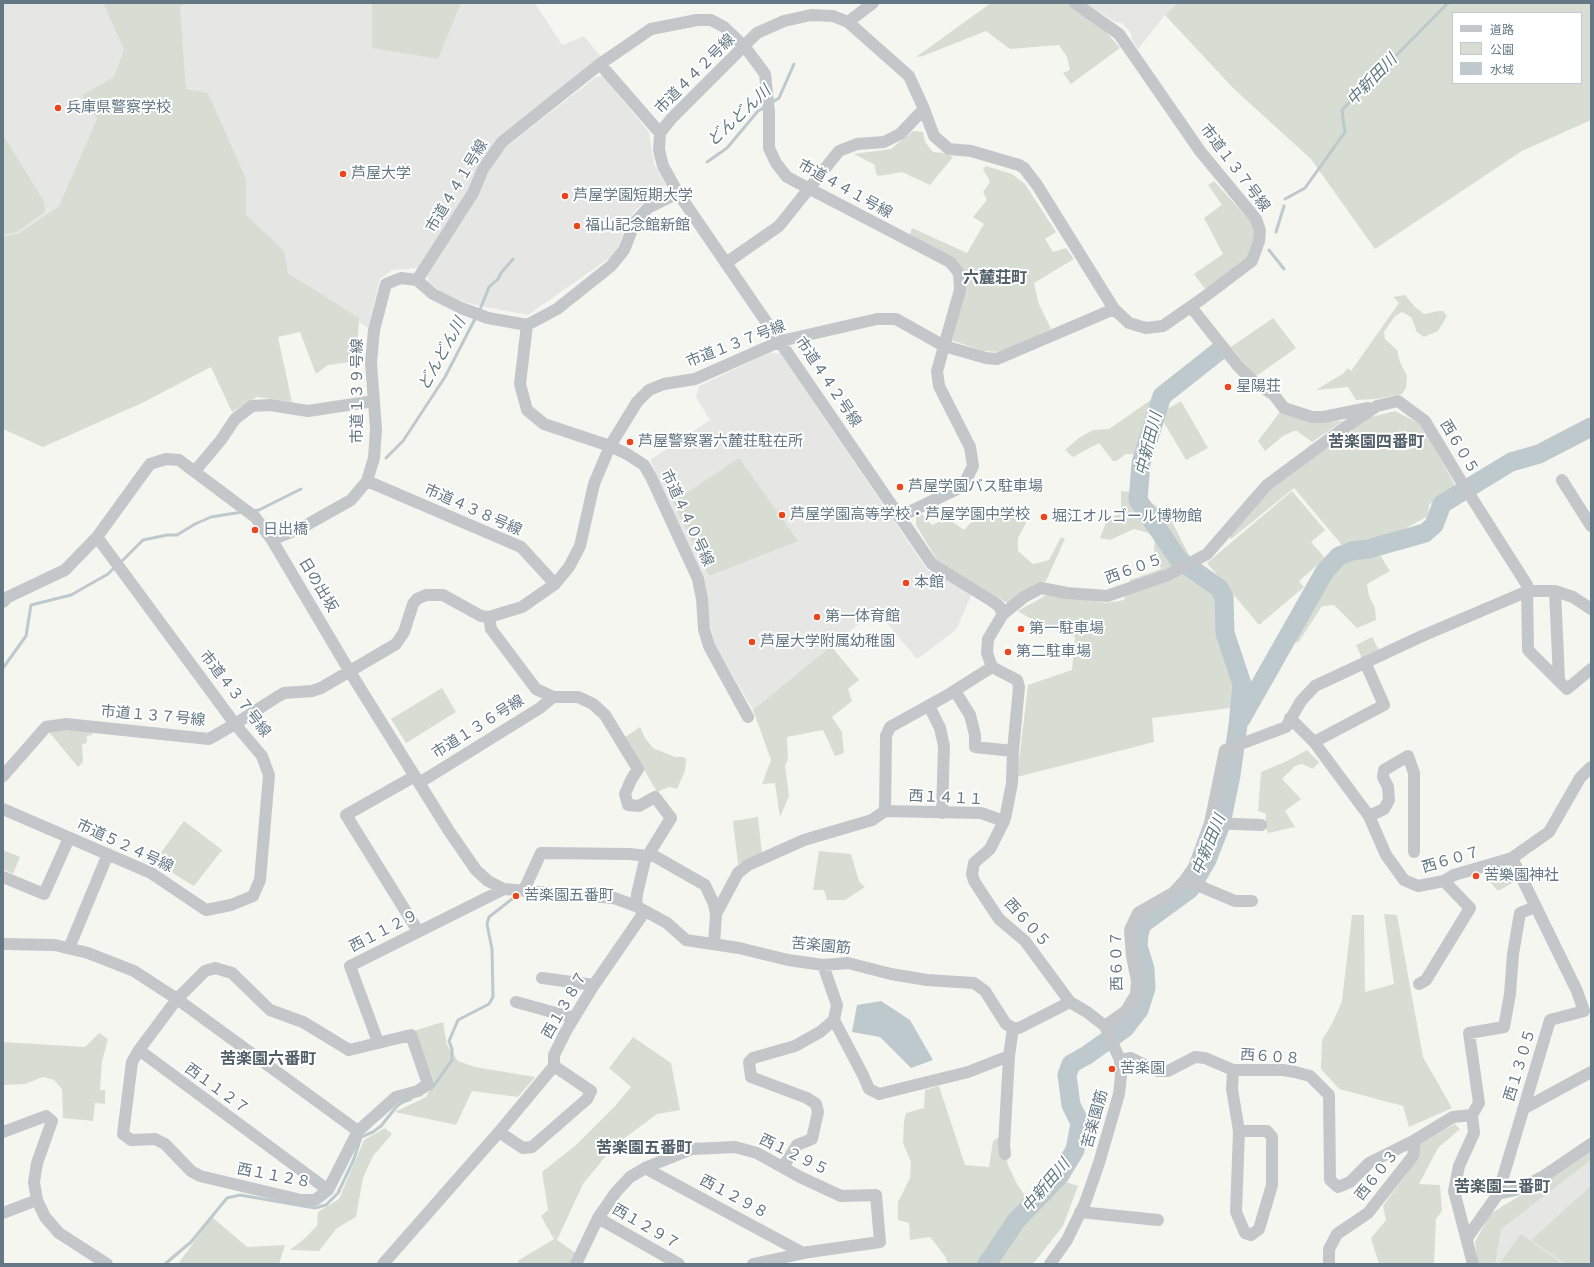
<!DOCTYPE html>
<meta charset="utf-8">
<style>
body{margin:0}
#map{position:relative;width:1594px;height:1267px;overflow:hidden;background:#f6f6f1;font-family:Cabin,"Noto Sans JP",sans-serif}
canvas{display:block}
.frame{position:absolute;inset:0;border:4px solid #637784;pointer-events:none}
.legend{position:absolute;left:1452px;top:12px;width:130px;height:72px;box-sizing:border-box;background:#fff;border:1px solid #c1c9ce;margin:0;padding:5px 7px;list-style:none;font-size:12px;color:#637784}
.legend li{display:flex;align-items:center;gap:8px;height:20px}
.legend b{width:20px;border:1px solid #c1c9ce}
</style>
<div id="map">
<canvas width="1594" height="1267"></canvas>
<div class="frame"></div>
<ul class="legend">
<li><b style="height:5px;background:#c3c7ca"></b>道路</li>
<li><b style="height:11px;background:#d7ddd2"></b>公園</li>
<li><b style="height:11px;background:#bec9ce"></b>水域</li>
</ul>
</div>
<script>
const ctx = document.querySelector('canvas').getContext('2d');
ctx.lineJoin = 'round';
function paint(path, color) { ctx.fillStyle = color; ctx.fill(path, 'evenodd'); }
const toPath = rows => new Path2D(rows.map(r => 'M' + r).join(''));
function stroke(path, color, width, dash) { ctx.strokeStyle = color; ctx.lineWidth = width; ctx.lineCap = dash ? 'butt' : 'round'; ctx.setLineDash(dash || []); ctx.stroke(path); }
function drawText(font, color, halo, rows, align = 'center') {
  ctx.font = font + ' Cabin,"Noto Sans JP",sans-serif'; ctx.lineWidth = 4; ctx.setLineDash([]); ctx.textBaseline = 'middle'; ctx.strokeStyle = halo; ctx.fillStyle = color; for (const [text, x, y, turn = 0] of rows) {
    ctx.save(); ctx.translate(x, y); ctx.rotate((+turn || 0) * Math.PI / 180); ctx.textAlign = isNaN(turn) ? turn : align; if (halo) ctx.strokeText(text, 0, 0); ctx.fillText(text, 0, 0); ctx.restore();
  }
}
paint(toPath([
 [3,3,432,3,444,18,463,3,535,3,562,45,584,36,602,58,503,133,481,164,472,184,418,268,392,270,380,279,368,328,243,241,59,206,19,233,3,236],
 [1085,3,1178,3,1165,15,1138,49,1132,41,1131,33,1122,23,1115,22],
 [603,76,649,132,654,164,666,185,636,210,629,219,615,254,528,315,475,305,448,297,428,281,427,274,488,168,506,147,596,77],
 [769,353,780,353,928,571,933,570,972,594,956,630,917,659,876,610,753,710,714,643,710,624,704,579,650,460,710,420,696,397,699,386],
 [1591,1154,1591,1264,1493,1264,1495,1226]
]), '#e6e7e5');
paint(toPath([
 [108,3,185,3,180,7,186,89,208,93,246,179,246,215,284,251,288,273,359,318,357,361,328,365,316,374,300,332,278,337,292,402,257,397,232,412,211,367,144,402,43,447,3,429,3,236,19,233,59,206,97,119,82,95,114,77,124,49,104,5],
 [372,3,461,3,438,59,372,48],
 [991,3,1067,3,1101,26,1120,48,1071,84,1063,73,1070,70,1067,57,1059,45,1010,49,986,31,923,56,916,57],
 [1178,3,1591,3,1591,120,1522,151,1375,249,1311,159,1233,88,1165,15],
 [1453,13,1581,13,1581,83,1453,83],
 [913,131,923,132,925,142,933,152,944,153,953,157,930,185,902,172,879,176,876,174,875,165,854,154,891,149],
 [3,135,44,201,45,212,17,232,3,235],
 [986,166,1012,174,1025,184,1056,232,1045,239,1053,252,1066,248,1074,259,1034,283,1038,302,1051,329,1001,352,983,351,951,340,962,268,910,234,912,228,967,253,984,224,973,217,987,200,983,192,990,182,983,169],
 [1214,181,1253,224,1255,240,1251,256,1205,289,1194,274,1223,254,1204,218,1222,205,1208,185],
 [1405,295,1415,307,1424,314,1439,311,1443,311,1447,316,1438,331,1424,337,1417,332,1411,317,1402,312,1395,316,1384,332,1385,339,1397,350,1400,362,1407,376,1406,388,1402,394,1376,399,1356,400,1348,387,1316,390,1344,373,1348,368,1351,371,1399,303,1393,297],
 [1273,318,1296,348,1255,377,1231,347],
 [1158,395,1137,467,1133,454,1126,454,1116,461,1113,461,1099,443,1073,457,1065,450,1079,438,1093,430,1109,429],
 [1181,401,1208,448,1186,460,1159,414],
 [1395,411,1422,425,1455,485,1429,505,1428,516,1399,532,1342,545,1294,488,1231,539,1229,536,1273,485,1363,419],
 [1280,412,1322,422,1343,421,1312,442,1297,431,1294,431,1283,436,1265,451,1258,441],
 [739,458,798,541,709,576,673,502],
 [1121,491,1137,493,1168,514,1190,557,1207,568,1243,666,1230,708,1152,718,1154,742,1017,777,1028,685,1072,670,1075,637,1042,626,1018,611,1048,594,1106,603,1124,600,1130,580,1161,569,1154,550,1155,535,1134,529,1110,540,1100,538,1108,517,1121,514],
 [1292,491,1325,530,1311,542,1325,558,1299,581,1304,587,1259,625,1207,563],
 [1009,507,1026,523,1018,538,1018,551,1033,564,1049,560,1061,537,1065,539,1046,581,1009,604,939,563,916,525,916,517,921,513,932,525,947,518,964,530,982,511,1002,513],
 [1377,550,1390,571,1367,584,1369,596,1375,608,1376,620,1357,628,1334,605,1322,606,1298,643,1293,639,1324,578,1340,560],
 [1372,637,1379,650,1362,658,1356,645],
 [831,646,859,680,848,689,852,701,832,717,842,732,844,753,835,756,823,730,787,737,788,760,785,765,789,796,780,817,775,783,762,784,771,760,753,710],
 [442,688,456,712,406,743,391,719],
 [640,727,645,738,653,748,675,757,683,757,686,759,685,771,677,789,669,787,657,792,625,737],
 [61,729,93,731,92,735,87,736,87,743,82,744,83,762,78,767,49,732],
 [1307,750,1319,762,1313,769,1302,764,1295,766,1282,779,1301,799,1285,811,1295,827,1268,833,1265,825,1266,814,1258,811,1261,772,1287,761],
 [758,817,762,853,738,864,733,821],
 [184,821,222,850,194,886,154,862],
 [3,850,20,857,13,874,3,869],
 [819,851,851,854,859,881,865,887,845,900,827,900,824,890,813,890],
 [1505,868,1511,869,1517,879,1516,881,1500,890,1497,890,1484,875,1485,873],
 [1384,914,1397,915,1423,1057,1452,1108,1409,1127,1403,1106,1339,1089,1321,1069,1322,1040,1333,1022,1342,1001,1352,915,1364,915,1365,992,1394,984],
 [443,1022,447,1045,458,1061,475,1067,535,1077,518,1097,472,1091,456,1125,395,1112,426,1097,434,1081,413,1031],
 [99,1033,108,1039,102,1061,100,1090,105,1090,105,1104,95,1103,93,1121,63,1118,62,1089,54,1080,43,1077,25,1084,3,1085,3,1042,85,1047],
 [633,1037,671,1063,680,1110,657,1114,614,1146,583,1184,557,1240,577,1254,571,1264,517,1264,519,1260,554,1239,541,1216,548,1210,542,1172,576,1145,615,1106,631,1087,609,1068],
 [939,1086,965,1165,989,1167,993,1141,1001,1136,1008,1165,1017,1184,1030,1203,1063,1181,1078,1186,1063,1226,1033,1264,948,1264,945,1256,930,1237,910,1240,909,1223,898,1220,898,1202,910,1178,911,1162,903,1143,904,1121,906,1113,924,1108,925,1090],
 [1455,1124,1460,1129,1438,1148,1419,1184,1440,1185,1442,1211,1436,1219,1434,1264,1379,1264,1371,1238,1386,1220,1383,1206,1418,1158,1421,1142],
 [385,1128,392,1134,373,1156,363,1178,356,1217,337,1228,319,1251,290,1250,303,1240,317,1226,318,1212,339,1199,364,1140],
 [1591,1147,1591,1160,1501,1229,1495,1264,1478,1264,1475,1242,1490,1214,1521,1195],
 [1591,1186,1591,1264,1566,1264,1531,1240],
 [212,1217,247,1247,285,1245,279,1264,178,1264],
 [1521,1234,1563,1264,1499,1264]
]), '#d7ddd2');
paint(toPath([
 [881,1001,910,1020,933,1060,911,1068,880,1037,852,1032,857,1005]
]), '#bec9ce');
stroke(toPath([
 [771,103,779,98,794,64],
 [707,162,727,148,758,111,765,107],
 [1285,199,1305,188,1345,132,1342,110,1448,3],
 [1276,232,1284,206],
 [1269,250,1284,269],
 [479,312,489,287,498,279,501,273,513,259],
 [386,458,403,441,445,377,476,317],
 [254,511,259,510,301,489],
 [119,564,143,540,167,535,177,535,195,524,211,517,242,512],
 [3,668,26,636,31,605,71,595,108,574,115,567],
 [430,1089,433,1087,452,1060,452,1049,449,1041,458,1020,489,1004,493,997,492,949,487,924,489,917,512,899],
 [165,1264,191,1242,227,1198,240,1195,315,1208,326,1205,338,1193,354,1159,361,1137,373,1132,381,1126,397,1106,403,1102,411,1099]
]), '#bec9ce', 3);
stroke(toPath([
 [1241,719,1325,571,1339,556,1352,551,1368,549,1425,533,1434,525,1442,504,1511,462,1539,454,1591,427],
 [987,1264,1016,1221,1060,1175,1075,1150,1080,1123,1071,1105,1067,1075,1071,1064,1087,1055,1125,1028,1139,1010,1146,988,1145,969,1138,946,1139,934,1142,924,1190,889,1207,860,1221,824,1231,775,1238,725,1242,684,1225,633,1224,597,1219,588,1179,560,1138,500,1141,463,1162,396,1219,351]
]), '#bec9ce', 19);
stroke(toPath([
 [848,22,873,3],
 [600,64,660,133],
 [726,263,779,226,839,151,857,144,884,142,900,134,924,109],
 [417,280,473,193,483,169,502,142,600,64,651,29,697,20,711,20,724,27,745,47,765,74,769,112,769,148,776,163,787,177,950,262,959,273,960,290,937,371,939,386,970,447,973,466,966,480,957,489,899,517],
 [1191,307,1238,366,1254,382,1274,395,1284,408,1312,417,1324,417,1368,408],
 [527,325,520,384,527,410,544,424,610,446,627,454,644,465,651,477,698,579,702,599,704,629,709,646,748,717],
 [195,471,221,440,235,419,252,406,270,405,308,411,374,401],
 [1562,480,1591,526],
 [367,481,521,547,555,584],
 [272,540,303,527,351,500,367,481,374,458,376,429,371,363,374,330,386,284,401,278,417,280,433,294,461,308,488,318,527,325,557,309,611,266,624,250,635,222,648,208,678,193],
 [1555,591,1559,679],
 [3,602,8,597,65,570,97,537,150,464,166,459,179,460,255,517,272,540,350,672,449,831,476,870,488,881,504,889,614,898,636,906,667,923,686,940,739,948,788,960,823,965,848,963,891,974,927,980,974,983,985,991,1006,1024,1013,1028,1019,1028,1070,1002,1087,1012,1105,1026,1120,1060,1121,1076,1119,1094,1099,1163,1085,1203,1067,1240,1050,1264],
 [1003,614,999,606,992,601,932,564,678,193,663,166,659,150,660,133,671,119,757,33,784,21,811,15,833,16,848,22,909,76,924,109,934,136,949,149,971,151,1019,165,1024,168,1037,185,1114,309],
 [489,617,491,629,536,689,553,697,578,697,593,704,605,715,638,769,631,780,625,794,628,805,639,806,655,797,671,818,645,860,637,894,636,906],
 [955,691,970,715,975,735,975,747,1013,751],
 [929,706,940,728,944,746,942,813],
 [1290,718,1314,742,1369,816,1386,855,1404,880,1418,886,1444,881,1454,875,1512,858,1549,832,1580,778,1591,767],
 [1314,742,1384,705,1365,662],
 [3,776,46,727,66,724,209,739,235,724,277,697,284,693,312,691,321,688,396,644,404,632,413,604,417,599,426,595,443,595,481,616,489,617,522,607,555,584,569,567,580,546,594,484,610,446,637,402,649,390,664,384,695,379,781,341,877,319,896,319,944,346,986,358,997,359,1114,309,1129,323,1146,328,1163,326,1203,298,1252,261,1259,241,1260,231,1256,219,1200,151,1119,34,1075,3],
 [415,776,346,815,418,931],
 [419,783,540,708,553,697],
 [3,809,151,873,206,910,231,905,253,896,260,880,269,775,262,756,235,724,97,537],
 [885,811,886,736,890,727,946,696,992,667],
 [885,811,981,813,1004,821],
 [1369,816,1384,809,1389,800,1388,787,1383,777,1384,770,1408,756,1414,773,1414,852],
 [1210,823,1261,825],
 [649,853,705,885,714,904,716,914,714,944],
 [3,877,44,894,69,838],
 [1185,880,1235,901,1252,901],
 [524,890,541,853,630,854,647,856],
 [716,914,738,873,748,865,804,840,872,820,885,811],
 [3,944,55,945,88,953,134,971,177,999,358,1131],
 [69,948,108,854],
 [542,978,594,985],
 [1419,984,1426,980,1470,908,1444,881],
 [516,1002,574,1018],
 [1070,1002,1025,941,999,919,974,881,972,874,974,863,990,849,1004,821,1006,814,1012,783,1013,751,1019,687,1017,680,992,667,987,653,988,639,1003,614,1024,597,1041,588,1067,593,1107,596,1168,575,1207,554,1267,485,1344,428,1377,406,1398,401,1425,421,1461,481,1527,585,1528,650,1567,689,1591,669],
 [834,1020,863,1075,869,1089,879,1094,968,1072,1009,1056],
 [1105,1026,1126,1011,1136,994,1137,981,1132,956,1130,930,1138,913,1173,893,1185,880,1194,867,1210,823,1225,750,1286,727,1301,701,1315,686,1422,636,1528,591,1555,591,1573,597,1591,609],
 [378,1042,350,966,504,889],
 [139,1050,132,1062,123,1134,131,1140,155,1139,165,1144,191,1171,200,1176,301,1200,315,1200,328,1190,358,1131,396,1097,418,1091,428,1084,411,1035,349,1050,303,1022,270,1010,232,973,215,968,205,971,177,999,139,1050,328,1190],
 [1120,1060,1131,1058,1157,1071,1168,1071,1195,1057,1205,1058,1233,1070,1283,1070,1295,1072,1310,1076,1329,1095,1330,1180,1338,1187,1350,1182,1369,1163,1415,1140],
 [1233,1070,1232,1089,1239,1131,1236,1212,1245,1233,1251,1235,1259,1229,1272,1185,1272,1137,1267,1131,1239,1131],
 [1523,1109,1591,1072],
 [1472,1115,1479,1103,1469,1033,1504,1027,1510,994,1513,954,1520,913,1535,907],
 [3,1132,46,1116,52,1121,37,1163,34,1182,37,1200,45,1217,59,1233,107,1264],
 [499,1132,523,1148,532,1147,587,1099,591,1091,554,1066],
 [1005,1154,1004,1146,1009,1056,1013,1028],
 [783,1167,797,1145,812,1139,818,1112,816,1104,807,1098,751,1077,749,1062,753,1058,795,1046,820,1032,834,1020,837,1005,823,965],
 [645,1168,803,1253,807,1252],
 [1498,1194,1516,1190,1544,1176,1591,1144],
 [1080,1212,1158,1220],
 [3,1213,37,1200],
 [598,1218,679,1264],
 [1467,1238,1498,1194,1550,1020,1584,1011,1577,991,1512,858],
 [383,1264,499,1132,554,1066,554,1055,566,1031,594,985,645,911],
 [576,1264,598,1218,616,1192,630,1177,647,1167,692,1149,735,1147,757,1153,800,1177,841,1196,876,1195,880,1242,809,1252,753,1264],
 [1329,1264,1329,1249,1337,1234,1368,1213,1413,1156,1415,1140,1453,1117,1472,1115,1474,1133,1459,1166,1454,1191,1473,1264]
]), '#c3c7ca', 12);
for (const [x, y, r, color] of [
 [58,108,4,"#ec441b"],
 [343,174,4,"#ec441b"],
 [565,196,4,"#ec441b"],
 [577,226,4,"#ec441b"],
 [1228,387,4,"#ec441b"],
 [630,442,4,"#ec441b"],
 [900,487,4,"#ec441b"],
 [782,515,4,"#ec441b"],
 [1044,517,4,"#ec441b"],
 [255,530,4,"#ec441b"],
 [906,583,4,"#ec441b"],
 [817,617,4,"#ec441b"],
 [1021,629,4,"#ec441b"],
 [752,642,4,"#ec441b"],
 [1008,652,4,"#ec441b"],
 [1476,876,4,"#ec441b"],
 [516,896,4,"#ec441b"],
 [1112,1069,4,"#ec441b"]
]) { const dot = new Path2D(); dot.arc(x, y, r, 0, 2 * Math.PI); ctx.fillStyle = color; ctx.fill(dot); stroke(dot, '#fff', 1.5); }
drawText('15px', '#637784', '#fff', [
 ["市道４４２号線",695,74,-45],
 ["市道１３７号線",1235,168,53],
 ["市道４４１号線",457,186,-59],
 ["市道４４１号線",845,189,29],
 ["市道１３７号線",736,344,-21],
 ["市道４４２号線",828,382,56],
 ["市道１３９号線",358,391,-90],
 ["西６０５",1459,447,59],
 ["市道４３８号線",473,510,24],
 ["市道４４０号線",687,518,65],
 ["西６０５",1134,569,-20],
 ["日の出坂",318,585,59],
 ["市道４３７号線",235,694,52],
 ["市道１３７号線",153,716,5],
 ["市道１３６号線",478,727,-32],
 ["西１４１１",946,798,3],
 ["市道５２４号線",125,846,25],
 ["西６０７",1451,860,-16],
 ["西６０５",1027,923,48],
 ["西１１２９",384,931,-27],
 ["苦楽園筋",821,946,5],
 ["西６０７",1117,961,-91],
 ["西１３８７",565,1005,-60],
 ["西６０８",1270,1057,4],
 ["西１３０５",1520,1065,-73],
 ["西１１２７",217,1089,36],
 ["苦楽園筋",1095,1119,-75],
 ["西１２９５",794,1155,26],
 ["西６０３",1377,1175,-52],
 ["西１１２８",274,1176,11],
 ["西１２９８",734,1197,28],
 ["西１２９７",646,1227,30]
]);
drawText('15px', '#637784', '#fff', [
 ["兵庫県警察学校",66,108],
 ["芦屋大学",351,174],
 ["芦屋学園短期大学",573,196],
 ["福山記念館新館",585,226],
 ["星陽荘",1236,387],
 ["芦屋警察署六麓荘駐在所",638,442],
 ["芦屋学園バス駐車場",908,487],
 ["芦屋学園高等学校・芦屋学園中学校",790,515],
 ["堀江オルゴール博物館",1052,517],
 ["日出橋",263,530],
 ["本館",914,583],
 ["第一体育館",825,617],
 ["第一駐車場",1029,629],
 ["芦屋大学附属幼稚園",760,642],
 ["第二駐車場",1016,652],
 ["苦樂園神社",1484,876],
 ["苦楽園五番町",524,896],
 ["苦楽園",1120,1069]
], 'left');
drawText('italic 16px', '#5f7981', '#fff', [
 ["中新田川",1372,80,-46],
 ["どんどん川",739,116,-43],
 ["どんどん川",442,354,-61],
 ["中新田川",1149,444,-76],
 ["中新田川",1209,845,-68],
 ["中新田川",1046,1186,-50]
]);
drawText('bold 16px', '#515f69', '#fff', [
 ["六麓荘町",995,278],
 ["苦楽園四番町",1376,442],
 ["苦楽園六番町",268,1059],
 ["苦楽園五番町",644,1148],
 ["苦楽園二番町",1502,1187]
]);
</script>
